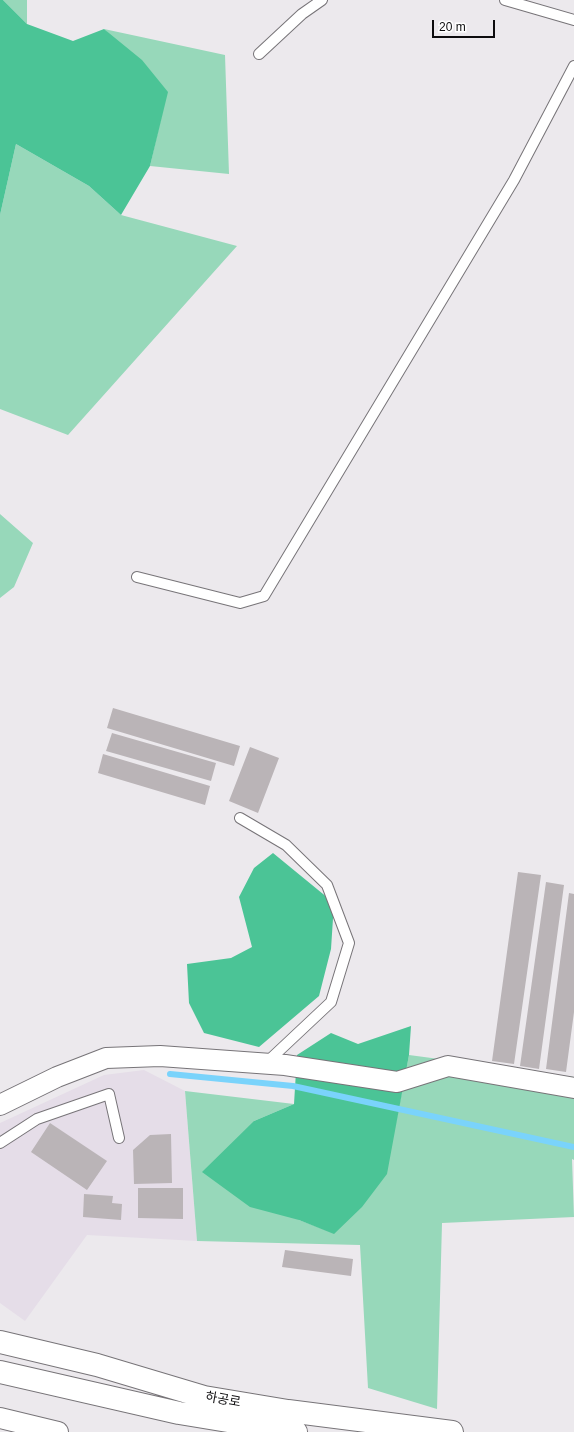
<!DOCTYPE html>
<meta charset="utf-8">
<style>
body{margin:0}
#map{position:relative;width:574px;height:1432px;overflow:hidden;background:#ece9ed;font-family:Arial,sans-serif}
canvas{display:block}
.scale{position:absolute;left:432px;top:20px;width:63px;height:18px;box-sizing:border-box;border:2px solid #0d0c0e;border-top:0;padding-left:5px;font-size:12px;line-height:14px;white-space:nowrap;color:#0d0c0e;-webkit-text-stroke:3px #fff;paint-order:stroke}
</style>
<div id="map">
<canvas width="574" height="1432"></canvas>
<div class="scale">20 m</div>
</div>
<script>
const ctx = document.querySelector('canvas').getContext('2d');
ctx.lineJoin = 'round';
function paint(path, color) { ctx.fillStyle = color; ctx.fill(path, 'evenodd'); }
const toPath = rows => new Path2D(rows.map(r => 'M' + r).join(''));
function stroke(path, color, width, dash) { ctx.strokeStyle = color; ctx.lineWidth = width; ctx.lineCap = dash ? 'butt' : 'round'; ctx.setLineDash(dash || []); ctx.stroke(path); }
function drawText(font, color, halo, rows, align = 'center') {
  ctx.font = font + ' Arial,"Noto Sans KR",sans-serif'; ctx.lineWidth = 3.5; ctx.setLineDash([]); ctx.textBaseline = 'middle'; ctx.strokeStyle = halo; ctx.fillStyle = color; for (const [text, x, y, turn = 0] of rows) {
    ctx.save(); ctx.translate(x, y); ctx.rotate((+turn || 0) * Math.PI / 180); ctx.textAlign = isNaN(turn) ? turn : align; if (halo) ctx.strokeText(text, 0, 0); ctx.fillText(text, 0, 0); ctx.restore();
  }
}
paint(toPath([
 [144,1070,185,1091,197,1241,87,1235,25,1321,0,1303,0,1123,104,1075]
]), '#e5dde8');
paint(toPath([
 [3,0,27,0,27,24],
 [104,29,225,55,229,174,150,166,167,92],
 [16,144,89,186,121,215,237,246,68,435,0,409,0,215],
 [0,514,33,543,14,587,0,598],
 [409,1055,574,1077,574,1160,572,1159,574,1217,442,1223,437,1409,368,1388,360,1245,197,1241,185,1091,294,1104,254,1121,299,1220,334,1233,395,1127]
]), '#97d8ba');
paint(toPath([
 [0,0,3,0,27,24,73,41,104,29,142,60,168,92,150,166,121,215,89,186,16,144,0,215],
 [273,853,334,903,331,949,319,996,259,1047,204,1033,189,1003,187,964,231,958,252,947,239,897,254,868],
 [411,1026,409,1055,387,1174,362,1207,334,1234,299,1220,250,1207,202,1172,254,1121,294,1104,297,1055,331,1033,358,1044]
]), '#4bc496');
stroke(toPath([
 [170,1074,293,1086,574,1147]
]), '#7ad3fb', 6);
paint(toPath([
 [113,708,240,746,234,766,107,728],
 [112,733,216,763,211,781,106,751],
 [250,747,279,758,258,813,229,801],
 [103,754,210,786,205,805,98,773],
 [518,872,541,875,514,1064,492,1061],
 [546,882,564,885,539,1069,520,1066],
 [569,893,574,894,574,1012,566,1072,546,1069],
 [50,1123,107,1161,87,1190,31,1152],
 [171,1134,172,1183,134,1184,133,1150,150,1135],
 [138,1188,183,1188,183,1219,138,1218],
 [84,1194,113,1196,112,1203,122,1204,121,1220,83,1217],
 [285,1250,353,1259,351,1276,282,1267]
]), '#bab4b7');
const service = toPath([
 [505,0,574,20],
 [259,54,302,14,322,0],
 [137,577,240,603,264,596,514,180,574,66],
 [240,818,286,845,327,885,349,943,331,1002,265,1064],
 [0,1143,37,1119,109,1094,119,1138]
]);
const minor = toPath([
 [0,1105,57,1077,106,1058,160,1056,285,1065,397,1082,448,1066,574,1088],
 [0,1418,58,1432]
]);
const tertiary = toPath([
 [0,1342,97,1365,204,1397,288,1411,452,1432],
 [0,1372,179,1413,296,1432]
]);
stroke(service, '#777478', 12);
stroke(minor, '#777478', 22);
stroke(tertiary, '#777478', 24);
stroke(service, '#fff', 10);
stroke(minor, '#fff', 20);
stroke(tertiary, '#fff', 22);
drawText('13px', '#0d0c0e', '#fff', [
 ["하공로",223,1400,10]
]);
</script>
